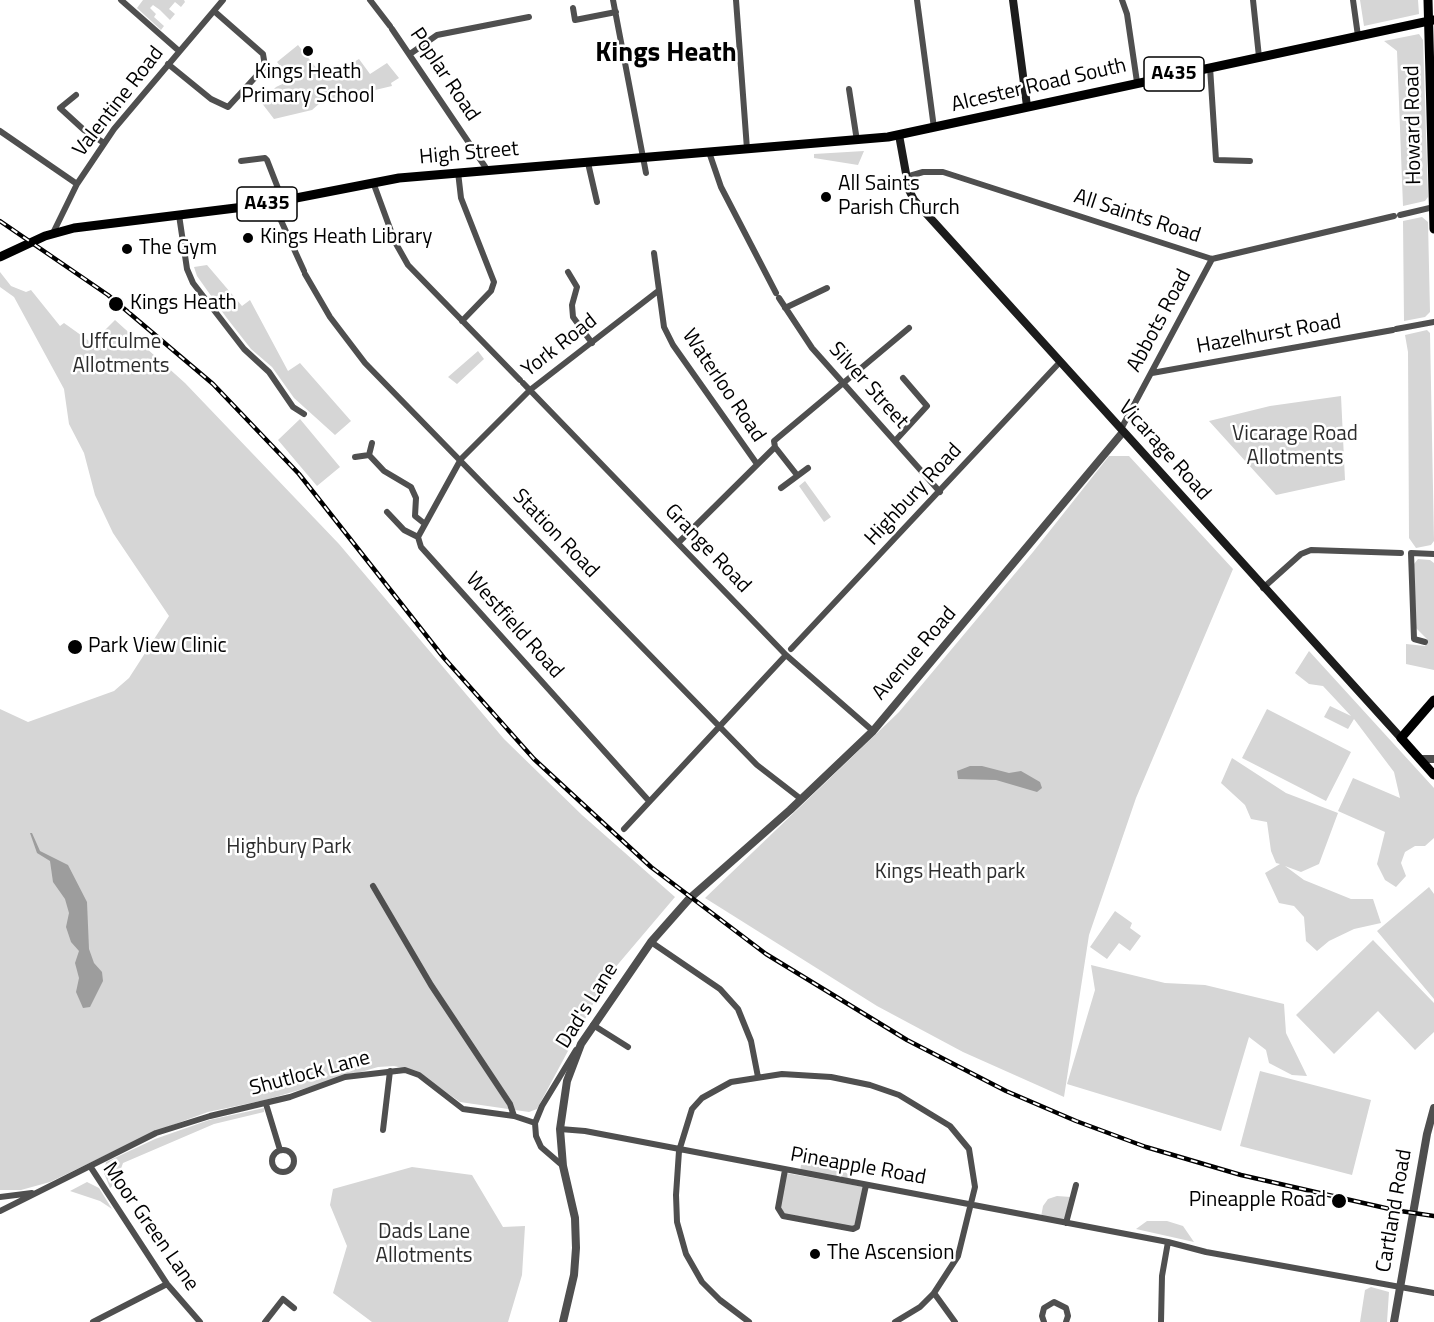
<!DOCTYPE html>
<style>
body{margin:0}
canvas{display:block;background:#fff}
</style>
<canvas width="1434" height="1322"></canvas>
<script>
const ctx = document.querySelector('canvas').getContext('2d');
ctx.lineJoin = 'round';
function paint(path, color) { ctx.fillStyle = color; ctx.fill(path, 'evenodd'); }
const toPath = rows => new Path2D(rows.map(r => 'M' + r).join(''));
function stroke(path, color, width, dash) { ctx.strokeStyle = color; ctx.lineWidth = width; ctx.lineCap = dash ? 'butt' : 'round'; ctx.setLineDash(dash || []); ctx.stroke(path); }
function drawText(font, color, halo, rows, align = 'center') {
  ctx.font = font + ' "Titillium Web",sans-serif'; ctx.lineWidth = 5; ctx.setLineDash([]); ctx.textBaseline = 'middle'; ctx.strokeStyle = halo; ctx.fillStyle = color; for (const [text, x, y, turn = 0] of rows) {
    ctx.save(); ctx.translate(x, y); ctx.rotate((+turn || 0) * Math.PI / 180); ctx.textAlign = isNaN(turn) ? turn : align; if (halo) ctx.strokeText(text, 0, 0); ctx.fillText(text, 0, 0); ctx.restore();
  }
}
paint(toPath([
 [143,0,184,0,185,2,181,7,175,2,169,9,175,14,170,20,160,10,153,5,150,8,156,14,154,17,164,26,161,30,137,8],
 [1360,0,1418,0,1419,14,1364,26],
 [1419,34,1423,40,1428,197,1425,201,1403,206,1397,51,1384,41],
 [298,45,325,79,359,59,370,74,387,63,399,78,391,83,392,86,320,103,312,110,274,119,261,102,276,87,291,80,277,62],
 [864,151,858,165,814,158,814,154],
 [1422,217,1428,222,1430,312,1425,317,1404,321,1403,221],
 [207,265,242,306,250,300,288,371,300,363,351,421,335,435,294,398,272,367,251,349,226,317,197,276,194,267],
 [0,272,11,286,26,292,31,290,60,326,64,323,92,343,115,320,185,383,339,544,504,739,582,815,675,897,608,976,537,1109,529,1112,460,1102,416,1071,394,1066,378,1067,265,1100,208,1112,156,1131,50,1182,21,1190,0,1190,0,709,28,722,114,691,129,678,169,616,113,533,95,495,84,453,69,424,64,389,14,297,0,287],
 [1427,330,1430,333,1434,541,1431,545,1416,548,1409,538,1408,352,1405,335],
 [478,351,484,359,457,384,448,377],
 [1341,396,1345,480,1276,495,1209,421,1270,406],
 [300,419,340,467,317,486,278,440],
 [1109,456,1129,456,1233,569,1136,798,1089,935,1064,1097,963,1052,877,1006,705,898,899,712,1033,552],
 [805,481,831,517,824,522,799,486],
 [1418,559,1430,560,1434,563,1434,670,1406,664,1406,644,1425,646,1427,639,1415,627,1414,564],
 [1309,651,1434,788,1434,838,1425,846,1415,846,1405,852,1401,863,1406,876,1396,887,1385,880,1377,864,1385,832,1338,811,1353,778,1400,798,1394,772,1354,719,1348,729,1324,717,1330,706,1351,716,1323,686,1309,684,1295,673],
 [1267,709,1351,752,1326,801,1242,758],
 [1232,758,1286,793,1338,813,1319,864,1301,872,1285,866,1304,880,1351,899,1373,899,1381,923,1354,929,1329,941,1317,951,1306,941,1304,917,1294,906,1279,903,1265,873,1280,864,1276,863,1271,851,1267,822,1251,819,1245,805,1221,783],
 [1429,887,1434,894,1434,999,1377,931],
 [1115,911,1132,923,1130,928,1141,936,1130,951,1119,943,1107,959,1090,947],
 [1373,940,1434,1003,1434,1032,1415,1050,1378,1011,1334,1054,1296,1015],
 [1091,965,1165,983,1205,985,1284,1004,1286,1033,1307,1076,1292,1075,1269,1063,1266,1050,1249,1037,1221,1131,1067,1084,1095,990],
 [1260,1071,1371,1100,1352,1175,1240,1146],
 [264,1108,264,1112,214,1124,123,1163,116,1183,110,1188,104,1173,106,1162,155,1139,209,1120],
 [829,1158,839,1164,854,1182,800,1171,801,1165,808,1161],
 [412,1167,472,1175,503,1227,525,1226,522,1275,508,1322,372,1322,333,1293,347,1246,330,1205,333,1189],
 [786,1173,864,1187,856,1227,783,1214,780,1207],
 [87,1182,99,1188,112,1209,100,1201,70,1191],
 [1057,1196,1071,1197,1065,1221,1041,1217,1043,1206,1048,1199],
 [1147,1221,1167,1221,1183,1226,1194,1242,1136,1229],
 [1371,1287,1389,1292,1387,1322,1360,1322,1365,1290]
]), '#d6d6d6');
paint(toPath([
 [970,766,982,766,1009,773,1021,771,1040,782,1042,788,1037,792,996,780,958,779,957,771],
 [30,833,32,833,40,851,68,865,87,902,89,949,94,963,102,972,103,981,90,1007,83,1008,76,992,79,978,75,963,79,951,71,942,66,927,69,913,65,899,53,882,50,861,37,853]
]), '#9d9d9d');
stroke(toPath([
 [121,0,179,51],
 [370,0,390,26],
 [613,0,646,173],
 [736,0,747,149],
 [917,0,934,128],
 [1122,0,1127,14,1137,82],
 [1253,0,1259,57],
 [1353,0,1358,36],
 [573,8,575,20,616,12],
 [392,29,488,171],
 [410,54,437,35,529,17],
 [168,64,211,99,228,107,261,71,265,66,263,54,214,11],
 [1210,67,1216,160,1250,161],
 [849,89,857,141],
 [76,95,60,108,84,130,104,143],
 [0,131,77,184],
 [709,152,721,187,776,293],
 [241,161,265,158,267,160,283,201],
 [588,163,597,202],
 [458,172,461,198,494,282,491,291,462,321],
 [906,177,923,172,943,172,1212,259,1394,216],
 [373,182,395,242,408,265,520,380],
 [273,203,304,271],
 [179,215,187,269,193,283,244,349,269,372,293,407,304,414],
 [1400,215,1434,207],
 [53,233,77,184,114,129,223,0],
 [654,253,664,327,673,345,757,464],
 [568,272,577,287,572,305,573,317,592,343],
 [305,274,330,317,365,363,757,765,801,799],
 [779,298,812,348,940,492],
 [785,308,827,288],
 [1396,329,1434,322],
 [1152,373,1393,330],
 [523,383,786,655,873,731],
 [1121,429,1212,259],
 [895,441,927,406,903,378],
 [369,455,384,471,411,487,416,498,415,516,425,524],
 [355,457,369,455,372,443],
 [797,475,775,447,774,441,909,328],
 [781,488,808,468],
 [387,512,404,530,418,537],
 [678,543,775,447],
 [1263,588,1301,554,1311,550,1401,553],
 [1425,642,1414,639,1411,553,1434,554],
 [791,649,1060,362],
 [649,801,421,547,418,537,461,459,530,390,658,291],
 [624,829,786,655],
 [373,886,431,985,510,1104,514,1116],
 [651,942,720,989,738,1009,751,1041,758,1077],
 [593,1025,628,1047],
 [266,1104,280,1150],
 [560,1129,585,1131,1168,1242,1206,1252,1434,1293],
 [383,1130,390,1071],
 '272 1161a11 11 0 1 1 22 0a11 11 0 1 1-22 0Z',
 [90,1166,167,1284,200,1322],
 [563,1166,541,1147,536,1136,535,1123,542,1106,576,1050],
 [785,1170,778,1208,783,1216,853,1229,857,1227,866,1185],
 [0,1197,32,1193],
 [0,1211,156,1133,210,1116,290,1097,345,1077,405,1070,419,1075,463,1109,514,1116,535,1123],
 [1066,1223,1076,1185],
 [934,1293,955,1322],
 [93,1322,167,1284],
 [265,1322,283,1299,294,1308],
 [749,1322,720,1300,702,1282,686,1254,677,1222,676,1195,679,1151,692,1109,702,1098,731,1082,782,1074,831,1077,870,1085,899,1095,950,1126,969,1149,975,1187,958,1256,934,1293,920,1307,895,1322],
 [1044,1322,1042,1316,1044,1308,1054,1302,1066,1308,1068,1316,1066,1322],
 [1161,1322,1162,1276,1168,1242]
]), '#4f4f4f', 6);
stroke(toPath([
 [1420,759,1434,759],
 [563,1322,574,1275,576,1248,575,1218,563,1166,560,1129,567,1081,581,1044,651,942,689,899,790,810,873,731,1123,432],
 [1394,1322,1427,1134,1434,1108]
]), '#4f4f4f', 8);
stroke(toPath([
 [1013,0,1027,106],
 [899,135,909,190,914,200,1401,738]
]), '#1c1c1c', 8);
stroke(toPath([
 [1428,0,1434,229],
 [1434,700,1401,738,1434,775]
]), '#000', 9);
stroke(toPath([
 [0,257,45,236,74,228,260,205,399,178,888,137,1434,20]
]), '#000', 9);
const rail = toPath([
 [0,221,108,295,213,384,299,474,444,658,534,759,651,867,766,954,907,1040,1006,1091,1076,1121,1146,1147,1241,1175,1394,1210,1434,1216]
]);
stroke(rail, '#000', 4.5);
stroke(rail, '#fff', 2, [7]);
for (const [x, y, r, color] of [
 [308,51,6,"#000"],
 [826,197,6,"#000"],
 [248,238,6,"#000"],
 [127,249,6,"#000"],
 [116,304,8,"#000"],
 [75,647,8,"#000"],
 [1339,1201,8,"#000"],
 [815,1254,6,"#000"]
]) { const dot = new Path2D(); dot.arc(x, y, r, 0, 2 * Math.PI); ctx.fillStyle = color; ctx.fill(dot); stroke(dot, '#fff', 2); }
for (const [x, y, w] of [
 [1174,74,60],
 [267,204,60]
]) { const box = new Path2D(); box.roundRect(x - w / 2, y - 17, w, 34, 4.5); ctx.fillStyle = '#fff'; ctx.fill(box); stroke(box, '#000', 1.5); }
drawText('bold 20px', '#000', null, [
 ["A435",1174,74],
 ["A435",267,204]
]);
drawText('21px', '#000', '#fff', [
 ["Kings Heath",308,73,"center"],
 ["Primary School",308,97,"center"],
 ["All Saints",838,185],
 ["Parish Church",838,209],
 ["Kings Heath Library",260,238],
 ["The Gym",139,249],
 ["Kings Heath",130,304],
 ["Park View Clinic",88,647],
 ["Pineapple Road",1326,1201,"right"],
 ["The Ascension",827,1254]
], 'left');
drawText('21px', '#000', '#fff', [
 ["Poplar Road",444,75,56],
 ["Alcester Road South",1039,86,-13],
 ["Valentine Road",119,102,-52],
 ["Howard Road",1414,125,-91],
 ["High Street",469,154,-5],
 ["All Saints Road",1137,217,18],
 ["Abbots Road",1160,321,-62],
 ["Hazelhurst Road",1269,335,-10],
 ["York Road",560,346,-38],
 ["Waterloo Road",723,386,56],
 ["Silver Street",868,386,48],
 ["Vicarage Road",1164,451,48],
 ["Highbury Road",914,495,-47],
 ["Station Road",555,534,46],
 ["Grange Road",707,549,46],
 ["Westfield Road",514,626,48],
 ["Avenue Road",915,654,-49],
 ["Dad's Lane",588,1006,-58],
 ["Shutlock Lane",310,1074,-15],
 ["Pineapple Road",858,1167,10],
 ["Cartland Road",1395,1211,-80],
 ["Moor Green Lane",150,1227,55]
]);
drawText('21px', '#2d2d2d', '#fff', [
 ["Uffculme",121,343],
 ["Allotments",121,367],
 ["Vicarage Road",1295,435],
 ["Allotments",1295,459],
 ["Highbury Park",289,848],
 ["Kings Heath park",950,873],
 ["Dads Lane",424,1233],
 ["Allotments",424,1257]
]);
drawText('bold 27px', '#000', '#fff', [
 ["Kings Heath",666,54]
]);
</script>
